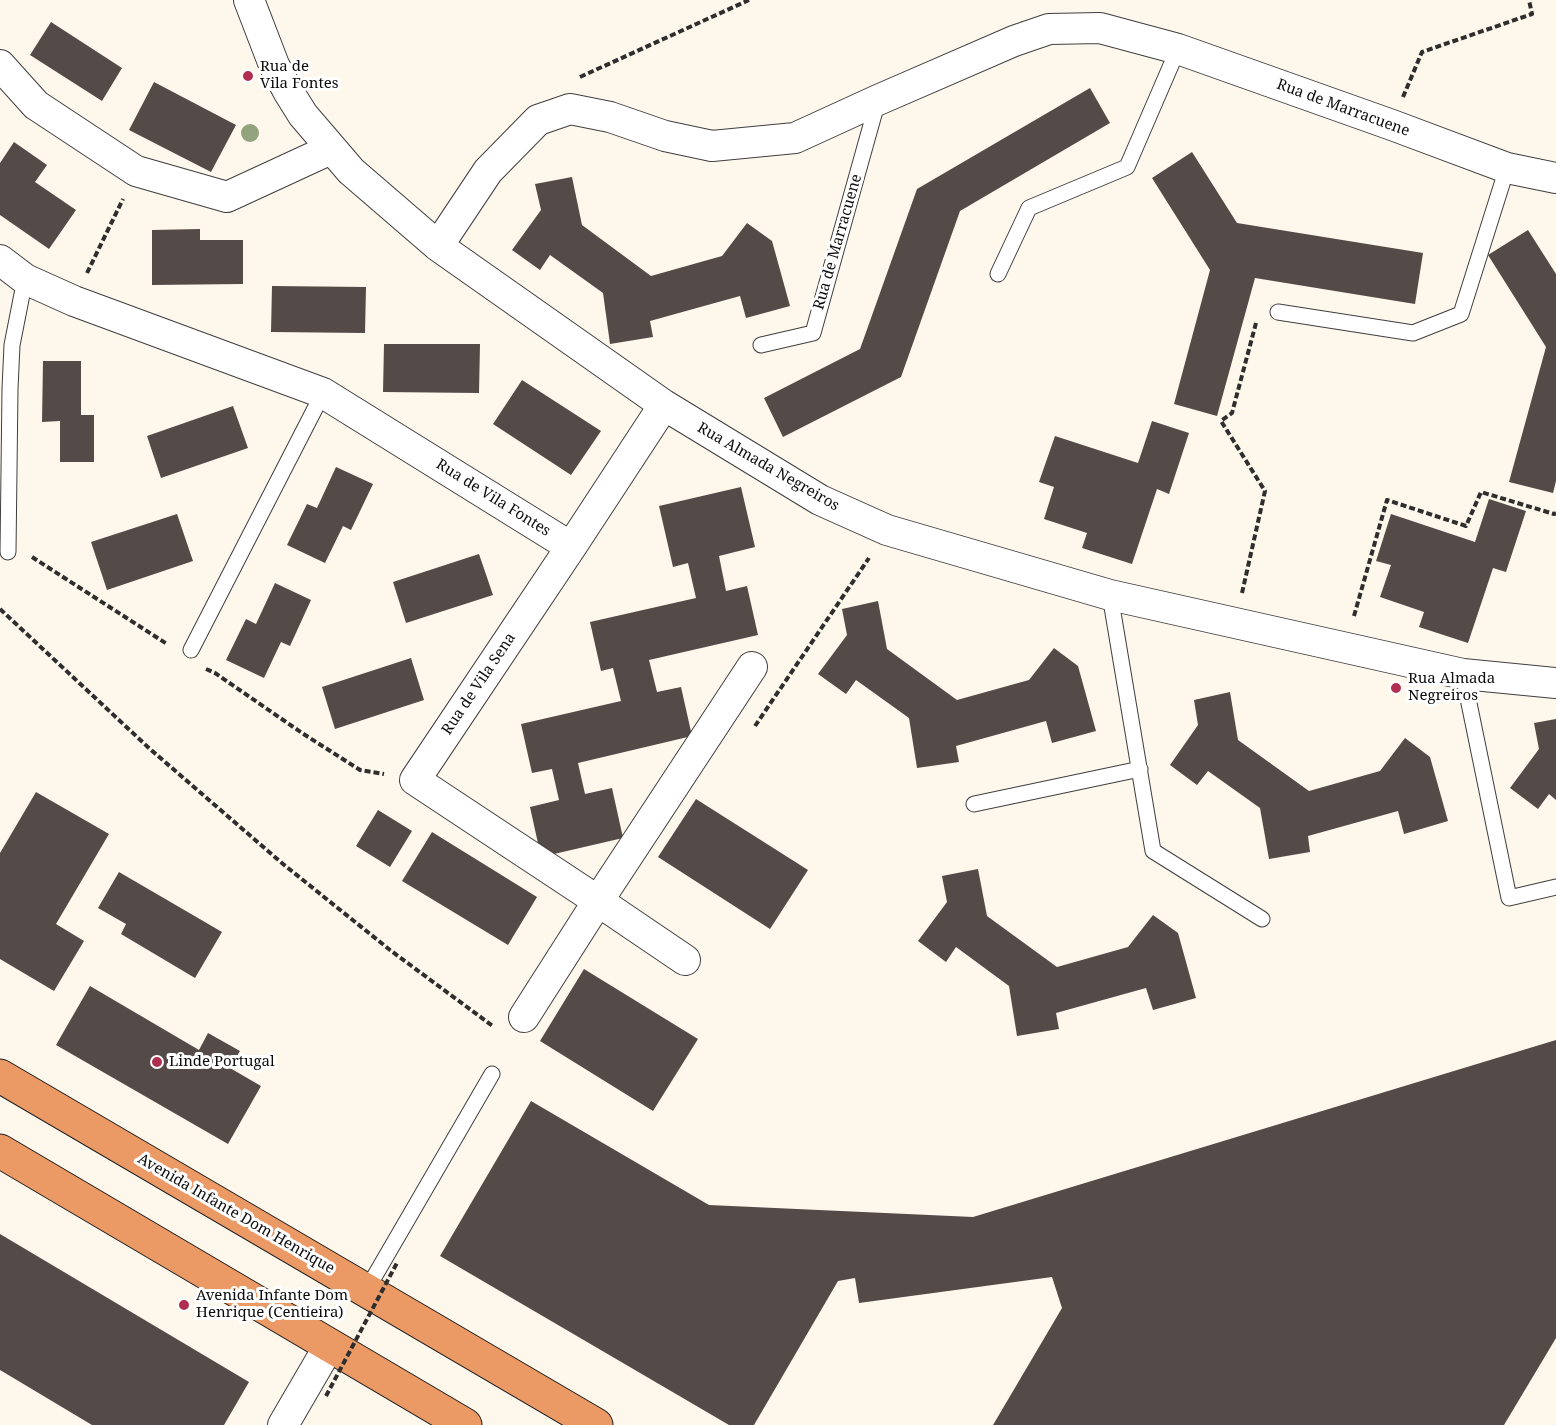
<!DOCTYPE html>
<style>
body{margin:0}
canvas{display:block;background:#fef7ec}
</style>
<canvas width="1556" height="1425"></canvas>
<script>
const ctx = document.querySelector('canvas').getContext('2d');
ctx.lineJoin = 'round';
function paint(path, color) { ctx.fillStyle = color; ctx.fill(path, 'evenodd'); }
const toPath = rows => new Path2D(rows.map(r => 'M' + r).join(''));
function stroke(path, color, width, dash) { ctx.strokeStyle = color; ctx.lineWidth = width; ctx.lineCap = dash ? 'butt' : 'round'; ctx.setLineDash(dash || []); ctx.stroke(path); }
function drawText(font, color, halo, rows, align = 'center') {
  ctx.font = font + ' "Noto Serif",serif'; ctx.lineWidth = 6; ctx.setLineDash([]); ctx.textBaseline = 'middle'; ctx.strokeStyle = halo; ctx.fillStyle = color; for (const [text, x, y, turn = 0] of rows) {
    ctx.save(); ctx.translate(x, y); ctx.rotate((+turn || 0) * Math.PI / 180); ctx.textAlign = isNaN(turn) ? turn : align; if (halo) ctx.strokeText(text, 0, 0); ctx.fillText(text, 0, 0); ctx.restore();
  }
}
paint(toPath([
 [51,22,122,68,102,101,30,55],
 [154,82,236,125,211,172,129,130],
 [1090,88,1110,123,960,211,901,377,783,437,764,398,860,349,917,189],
 [14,142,47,165,35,182,76,210,49,249,0,215,0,163],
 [1192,152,1237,223,1423,253,1415,304,1255,278,1217,416,1174,404,1210,270,1152,178],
 [572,177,582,225,651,276,722,256,747,223,772,241,790,306,746,318,740,296,650,321,653,337,610,344,603,293,550,255,540,270,512,250,541,210,535,184],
 [200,229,200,240,243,240,243,284,152,285,152,230],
 [1528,230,1556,274,1556,481,1553,493,1509,482,1546,347,1488,255],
 [272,286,366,287,365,333,271,332],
 [384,344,480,344,479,393,383,392],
 [43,361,81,361,81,415,94,415,94,462,60,462,60,421,42,422],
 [522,380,601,431,571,475,493,424],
 [233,406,248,448,161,478,147,436],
 [1152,421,1189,433,1169,494,1157,489,1132,564,1082,548,1087,533,1044,519,1054,487,1039,482,1055,436,1138,463],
 [336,467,373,484,351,530,343,526,325,563,287,545,307,504,317,508],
 [741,487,755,547,719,556,726,591,747,586,758,635,649,660,657,692,681,687,692,736,578,763,585,794,612,788,623,838,541,857,530,807,559,800,552,769,532,773,521,724,621,701,613,668,601,671,590,622,696,598,688,563,673,567,659,506],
 [1489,499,1526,511,1506,572,1493,568,1468,643,1419,627,1424,612,1380,597,1391,565,1376,561,1391,514,1475,542],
 [177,514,193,561,107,590,91,542],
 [479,554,493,595,406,623,393,582],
 [275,583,311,600,290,646,281,642,264,678,226,660,246,619,256,624],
 [878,601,887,649,957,700,1029,680,1054,648,1078,666,1096,731,1052,743,1046,721,956,746,959,762,917,768,909,718,856,680,846,694,818,674,847,635,842,609],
 [411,658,424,700,335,729,322,687],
 [1230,692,1238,740,1309,791,1380,771,1405,738,1430,757,1448,821,1404,834,1398,811,1308,836,1310,852,1269,859,1260,808,1208,771,1197,785,1170,765,1198,725,1194,700],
 [1556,719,1556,800,1549,794,1538,809,1510,788,1539,749,1534,723],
 [36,792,109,834,56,924,84,941,54,991,0,959,0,853],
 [696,799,808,870,770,929,658,857],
 [378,810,412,831,390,867,356,846],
 [432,832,537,897,508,945,402,881],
 [978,869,987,916,1057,967,1128,947,1153,915,1178,933,1196,998,1153,1010,1146,988,1056,1013,1059,1029,1017,1036,1009,986,956,947,946,962,918,941,947,902,942,876],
 [119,872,222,932,195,978,121,934,126,924,98,908],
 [584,969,698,1039,653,1111,540,1041],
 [90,986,199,1050,208,1033,240,1051,230,1068,261,1086,228,1144,56,1045],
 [1556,1040,1556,1338,1504,1425,993,1425,1062,1308,1052,1277,859,1303,855,1278,838,1281,754,1425,729,1425,440,1256,531,1101,709,1205,973,1217],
 [0,1234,249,1382,224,1425,92,1425,0,1370]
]), '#544b49');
const service = toPath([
 [998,274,1029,208,1127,167,1178,49],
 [1278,312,1413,333,1461,314,1507,168],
 [761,345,813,333,878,100],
 [8,552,10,389,12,345,25,279],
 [1110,595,1153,851,1262,919],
 [191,650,323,393],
 [1463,674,1509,898,1556,887],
 [974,804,1140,769],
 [366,1291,492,1074]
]);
const minor = toPath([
 [249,0,274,65,288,91,303,115,351,171,438,246,664,405,820,500,887,530,1110,595,1463,674,1556,683],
 [0,65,36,105,136,171,227,197,331,149],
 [438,246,488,171,538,120,570,109,610,117,665,136,712,146,795,138,878,100,1014,41,1049,29,1100,28,1178,49,1392,125,1507,168,1556,178],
 [0,260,25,279,74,301,323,393,571,547],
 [664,405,571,547,415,780,598,901,752,667],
 [524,1017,598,901,685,960],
 [283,1425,329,1346]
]);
const trunk = toPath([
 [0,1076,596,1425],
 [0,1151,465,1425]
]);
stroke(service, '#3f3f3f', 17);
stroke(minor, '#3f3f3f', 32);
stroke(trunk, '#1d1d1d', 35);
stroke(toPath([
 [580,77,749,0],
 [1403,97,1422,52,1532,14,1529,0],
 [87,273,123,199],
 [32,557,167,644],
 [1242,593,1265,491,1221,421,1232,413,1256,323],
 [0,609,150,749,283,864,390,950,494,1027],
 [1354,616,1387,500,1466,526,1481,492,1554,514,1556,513],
 [206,669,215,673,302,733,360,770,384,774],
 [755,726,869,558]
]), '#2e2e2e', 4, [6, 3]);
stroke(service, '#fff', 15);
stroke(minor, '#fff', 30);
stroke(trunk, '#eb9a66', 33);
stroke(toPath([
 [326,1396,398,1261]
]), '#2e2e2e', 4, [6, 3]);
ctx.fillStyle = '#93a37d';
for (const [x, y] of [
 [250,133]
]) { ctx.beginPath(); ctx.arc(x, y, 9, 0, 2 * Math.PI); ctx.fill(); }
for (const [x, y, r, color] of [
 [248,76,6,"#b02f50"],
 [1396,688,6,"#b02f50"],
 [157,1062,6,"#b02f50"],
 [184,1305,6,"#b02f50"]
]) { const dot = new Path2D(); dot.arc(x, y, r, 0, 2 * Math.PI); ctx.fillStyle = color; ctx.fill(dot); stroke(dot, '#fff', 2); }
drawText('15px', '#0c0c0c', '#fff', [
 ["Rua de",260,67],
 ["Vila Fontes",260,84],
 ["Rua Almada",1408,679],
 ["Negreiros",1408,696],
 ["Linde Portugal",169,1062],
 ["Avenida Infante Dom",196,1296],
 ["Henrique (Centieira)",196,1313]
], 'left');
drawText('15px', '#0c0c0c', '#fff', [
 ["Rua de Marracuene",1343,108,20],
 ["Rua de Marracuene",838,242,-74],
 ["Rua Almada Negreiros",768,467,30],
 ["Rua de Vila Fontes",493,498,32],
 ["Rua de Vila Sena",479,684,-56],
 ["Avenida Infante Dom Henrique",236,1214,30]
]);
</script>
